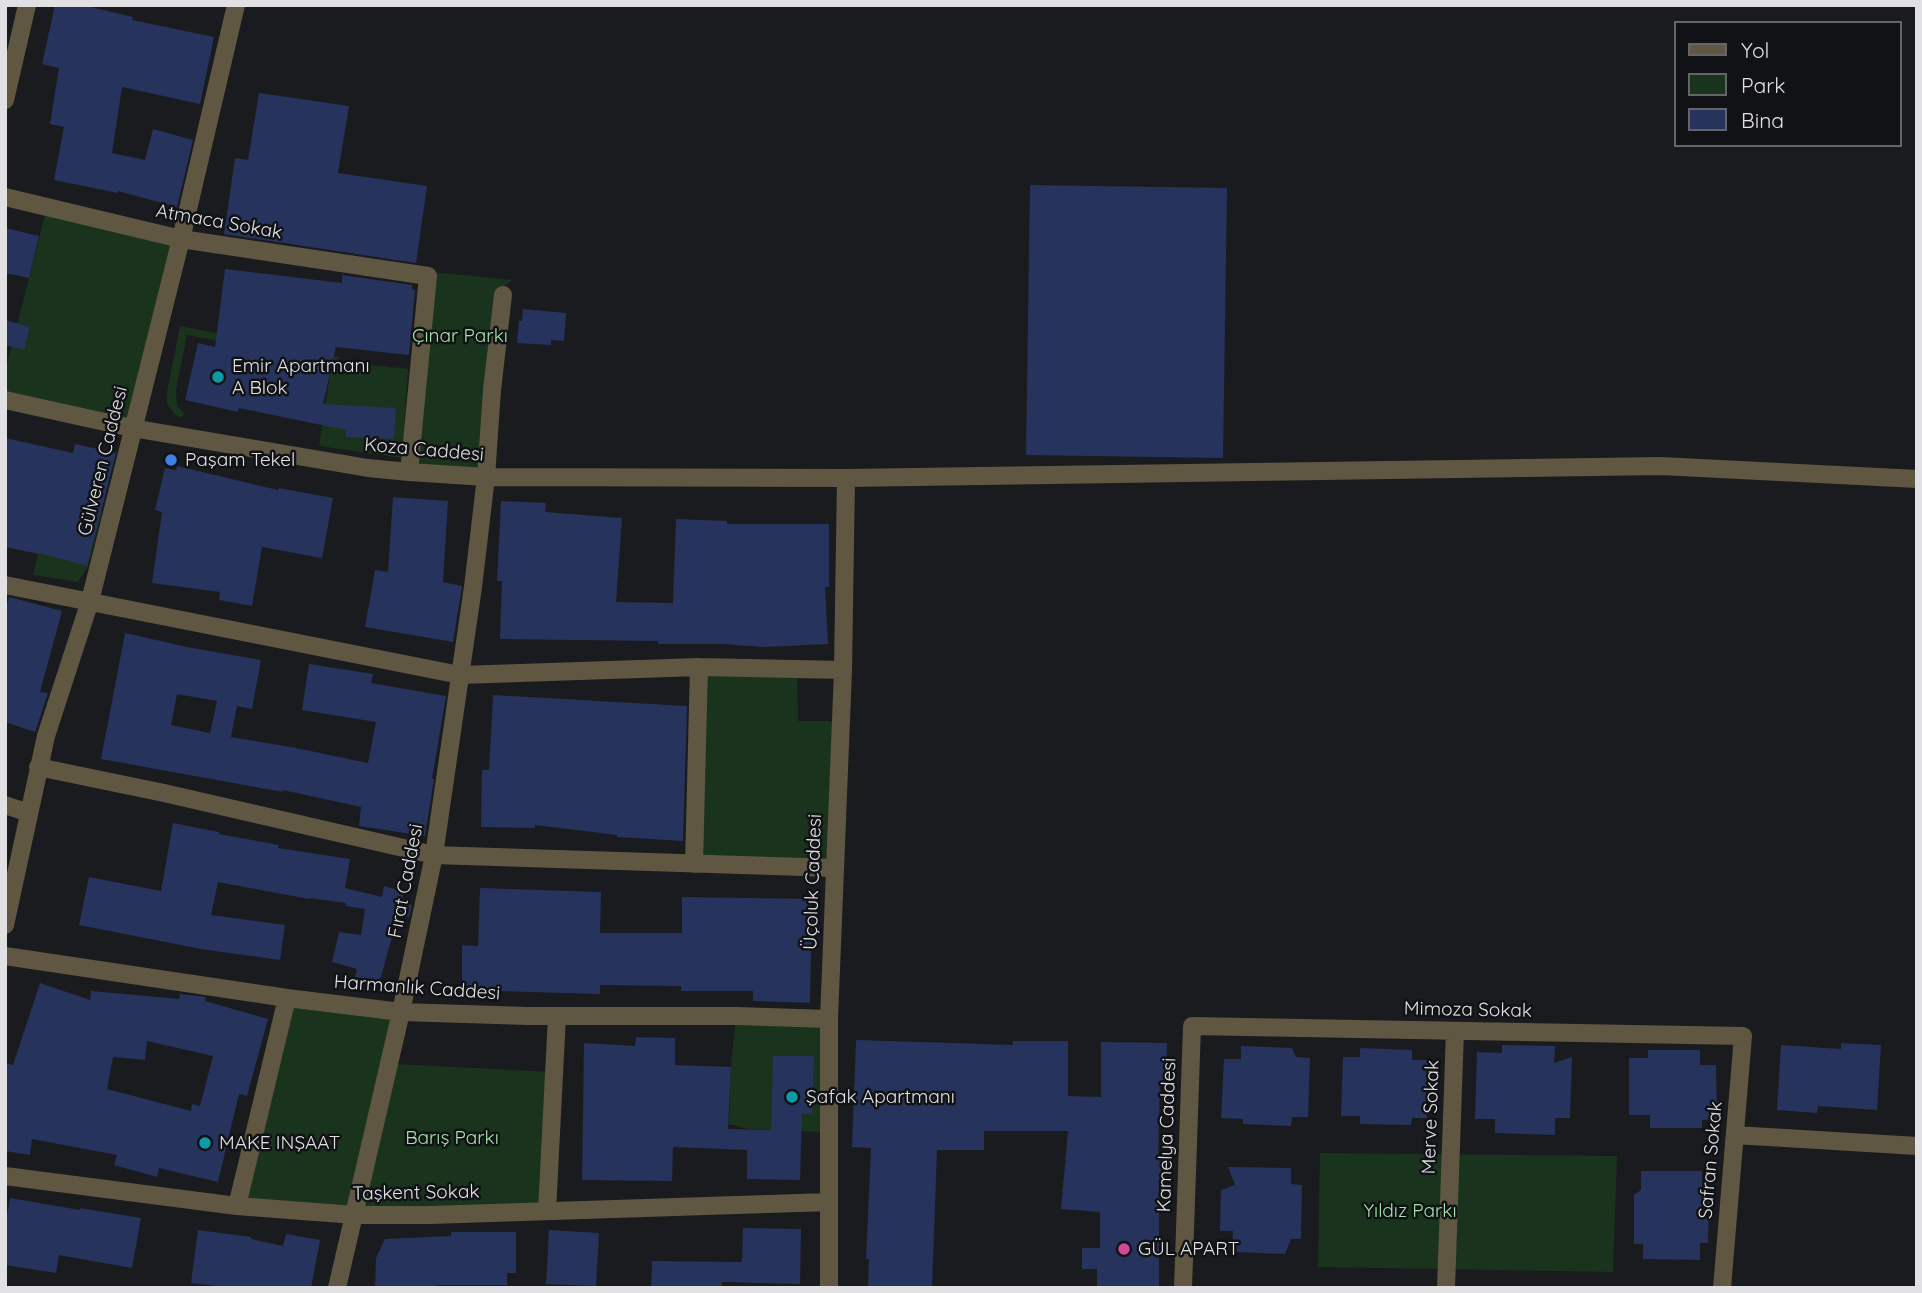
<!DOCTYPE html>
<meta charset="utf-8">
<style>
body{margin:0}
#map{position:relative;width:1922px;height:1293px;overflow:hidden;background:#1a1b1e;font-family:Quicksand,sans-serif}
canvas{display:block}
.frame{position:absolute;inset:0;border:7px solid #e1e1e3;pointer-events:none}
.legend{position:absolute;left:1674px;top:21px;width:228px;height:126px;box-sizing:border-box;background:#111215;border:2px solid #646567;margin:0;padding:9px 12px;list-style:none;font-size:21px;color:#e1e1e3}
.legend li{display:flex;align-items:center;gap:14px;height:35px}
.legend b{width:35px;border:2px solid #646567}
</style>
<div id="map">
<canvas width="1922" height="1293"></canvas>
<div class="frame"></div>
<ul class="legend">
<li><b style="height:9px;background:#5f5742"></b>Yol</li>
<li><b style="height:19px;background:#19331c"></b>Park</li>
<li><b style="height:19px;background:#26335d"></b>Bina</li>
</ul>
</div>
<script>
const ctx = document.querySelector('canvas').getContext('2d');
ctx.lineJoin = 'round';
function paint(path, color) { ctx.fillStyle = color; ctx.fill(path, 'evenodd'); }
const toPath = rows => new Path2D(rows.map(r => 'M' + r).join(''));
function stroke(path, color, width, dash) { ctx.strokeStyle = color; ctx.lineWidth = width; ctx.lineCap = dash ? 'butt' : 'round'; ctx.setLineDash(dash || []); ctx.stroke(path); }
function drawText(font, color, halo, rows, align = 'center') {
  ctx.font = font + ' Quicksand,sans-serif'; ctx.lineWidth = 5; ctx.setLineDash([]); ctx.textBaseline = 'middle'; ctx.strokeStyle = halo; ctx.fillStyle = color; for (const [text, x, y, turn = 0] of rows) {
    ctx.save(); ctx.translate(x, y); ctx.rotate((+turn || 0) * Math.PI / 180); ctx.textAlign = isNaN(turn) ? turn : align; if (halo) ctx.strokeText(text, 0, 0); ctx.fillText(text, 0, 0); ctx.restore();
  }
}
paint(toPath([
 [47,207,181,239,132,428,5,400,5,372],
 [431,272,512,280,501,289,484,475,413,470],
 [180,326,339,357,337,361,408,369,402,458,319,446,332,362,187,335,176,390,177,406,184,413,182,418,175,415,167,404,167,392],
 [50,504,102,512,88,566,78,582,33,575],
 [699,667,797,669,798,721,841,721,834,868,694,864],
 [290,1002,394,1015,351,1211,242,1202],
 [736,1016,829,1019,829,1132,748,1129,729,1124,731,1067],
 [396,1064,551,1072,544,1205,361,1210],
 [1320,1153,1617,1156,1613,1272,1318,1267]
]), '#19331c');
paint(toPath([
 [55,5,82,5,133,17,132,20,214,37,200,104,122,87,112,153,145,160,153,129,193,140,177,207,118,191,118,193,54,180,64,127,50,124,59,68,42,64],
 [259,93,349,106,338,173,427,186,416,263,224,234,235,158,248,160],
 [1030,185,1227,188,1223,458,1026,455],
 [5,228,39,236,29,278,5,273],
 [225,269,342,283,342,275,412,285,412,289,415,290,409,355,336,347,323,404,396,408,394,439,346,437,346,430,239,408,238,412,185,400,198,343,215,347],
 [523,309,566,313,564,341,551,340,551,345,517,343,519,321,522,321],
 [5,320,30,327,24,350,5,345],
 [5,438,73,453,75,444,116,453,87,566,39,553,39,554,5,547],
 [177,466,278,490,279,488,333,498,322,558,262,547,252,606,219,600,220,592,152,583,162,512,155,510,165,468,176,470],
 [393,497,448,501,443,582,462,586,453,642,365,627,375,570,388,572],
 [501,501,546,503,545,512,622,518,616,602,673,603,676,519,727,521,727,524,829,524,829,587,825,587,828,644,765,647,722,644,658,644,658,641,500,639,502,581,497,581],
 [9,597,62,611,40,692,48,693,35,732,5,722,5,611],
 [125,633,187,647,261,660,252,709,237,706,231,737,291,747,368,763,376,722,302,710,309,664,373,674,371,683,446,696,432,779,434,779,425,836,359,826,361,807,283,790,283,792,101,759],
 [177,694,217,701,210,733,171,725],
 [493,695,687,706,683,841,617,837,617,835,535,825,535,828,481,827,482,770,489,770],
 [173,823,219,832,219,834,279,845,278,848,350,859,345,888,382,897,384,886,404,892,401,902,412,905,409,917,398,915,379,984,355,977,357,969,332,962,339,932,361,935,365,909,346,906,346,903,309,898,309,899,218,882,211,915,285,925,280,960,201,949,79,925,89,877,161,891],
 [480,888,601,892,600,933,682,933,682,897,812,899,810,1003,753,1001,753,991,681,991,681,986,600,985,600,994,462,990,462,945,478,946],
 [40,983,90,1000,91,991,179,999,180,994,206,997,205,1001,268,1019,247,1096,239,1094,218,1182,159,1168,157,1177,114,1165,117,1155,32,1139,30,1155,5,1151,5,1063,13,1065],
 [147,1041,213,1056,200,1106,192,1104,191,1111,107,1089,113,1057,145,1060],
 [636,1037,675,1038,675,1065,731,1067,728,1129,771,1130,773,1056,814,1056,812,1114,802,1114,800,1180,747,1179,747,1150,673,1147,672,1181,582,1180,584,1043,635,1046],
 [856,1040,1013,1045,1013,1041,1068,1041,1068,1096,1101,1097,1101,1042,1167,1043,1166,1081,1160,1081,1158,1159,1162,1159,1159,1214,1159,1288,1097,1288,1097,1269,1082,1269,1082,1248,1100,1248,1100,1212,1061,1209,1068,1131,984,1131,984,1150,937,1150,932,1288,868,1288,869,1259,866,1259,871,1148,852,1147],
 [1841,1043,1881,1045,1877,1110,1818,1106,1817,1113,1777,1110,1781,1045,1841,1049],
 [1502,1045,1555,1046,1554,1063,1572,1057,1570,1118,1555,1118,1555,1135,1495,1133,1495,1119,1475,1119,1477,1052,1502,1053],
 [1241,1046,1292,1048,1296,1057,1310,1058,1308,1117,1292,1117,1291,1126,1243,1124,1243,1119,1221,1118,1224,1059,1241,1059],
 [1360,1048,1412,1050,1412,1060,1428,1060,1427,1118,1412,1118,1411,1125,1360,1124,1360,1116,1341,1116,1343,1057,1360,1057],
 [1648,1050,1700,1050,1700,1065,1716,1065,1717,1119,1702,1120,1702,1128,1650,1128,1650,1115,1629,1115,1629,1058,1648,1058],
 [1228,1167,1291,1168,1291,1184,1302,1185,1301,1239,1291,1239,1285,1254,1232,1252,1233,1231,1220,1231,1221,1190,1235,1185],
 [1641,1171,1702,1171,1702,1191,1709,1191,1708,1243,1700,1243,1700,1260,1643,1259,1643,1244,1634,1244,1634,1195,1641,1190],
 [10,1198,80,1210,80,1208,141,1218,132,1268,59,1255,56,1273,5,1265,5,1227],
 [743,1228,801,1229,800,1284,722,1282,722,1288,651,1288,652,1261,742,1262],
 [198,1230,251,1237,251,1239,283,1246,286,1234,320,1240,311,1288,234,1288,191,1283],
 [549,1230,599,1233,596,1286,546,1284],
 [451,1232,516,1232,516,1273,507,1273,507,1285,436,1285,436,1288,375,1288,376,1258,385,1239,451,1236]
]), '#26335d');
stroke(toPath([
 [5,100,27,5],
 [5,197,181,239,428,276,409,472],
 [5,400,132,428,368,468,409,472,486,477,846,478,1661,466,1917,479],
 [5,585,460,675,699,667,843,670],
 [38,767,164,793,434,855,834,868],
 [5,805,29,813],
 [694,864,699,667],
 [5,925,46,736,90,601,181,239,236,5],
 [5,956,287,998,401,1012,528,1016,736,1016,829,1019],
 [1735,1135,1917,1146],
 [5,1176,237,1206,355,1215,430,1215,829,1202],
 [237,1206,287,998],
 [547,1211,557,1016],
 [337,1288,401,1012,434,855,473,587,486,477,492,390,503,295],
 [829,1288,829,1019,843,670,846,478],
 [1183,1288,1192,1026,1743,1036,1722,1288],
 [1446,1288,1455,1031]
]), '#5f5742', 18);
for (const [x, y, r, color] of [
 [218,377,7,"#0f9aa8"],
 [171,460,7,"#3f7fe0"],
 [792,1097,7,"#0f9aa8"],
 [205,1143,7,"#0f9aa8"],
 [1124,1249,7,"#d1479c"]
]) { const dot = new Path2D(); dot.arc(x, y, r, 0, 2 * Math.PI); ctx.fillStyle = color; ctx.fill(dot); stroke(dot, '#111215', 2.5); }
drawText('19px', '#e1e1e3', '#111215', [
 ["Atmaca Sokak",219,222,10],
 ["Koza Caddesi",424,450,5],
 ["Gülveren Caddesi",103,461,-76],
 ["Fırat Caddesi",406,881,-79],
 ["Üçoluk Caddesi",813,882,-88],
 ["Harmanlık Caddesi",417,988,4],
 ["Mimoza Sokak",1468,1010,1],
 ["Merve Sokak",1431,1117,-88],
 ["Kamelya Caddesi",1167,1135,-88],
 ["Safran Sokak",1711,1160,-85],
 ["Taşkent Sokak",416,1193,-1]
]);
drawText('19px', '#a1e4a8', '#111215', [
 ["Çınar Parkı",460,336],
 ["Barış Parkı",452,1138],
 ["Yıldız Parkı",1410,1211]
]);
drawText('19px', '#e1e1e3', '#111215', [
 ["Emir Apartmanı",232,366],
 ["A Blok",232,388],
 ["Paşam Tekel",185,460],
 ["Şafak Apartmanı",806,1097],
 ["MAKE INŞAAT",219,1143],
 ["GÜL APART",1138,1249]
], 'left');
</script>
